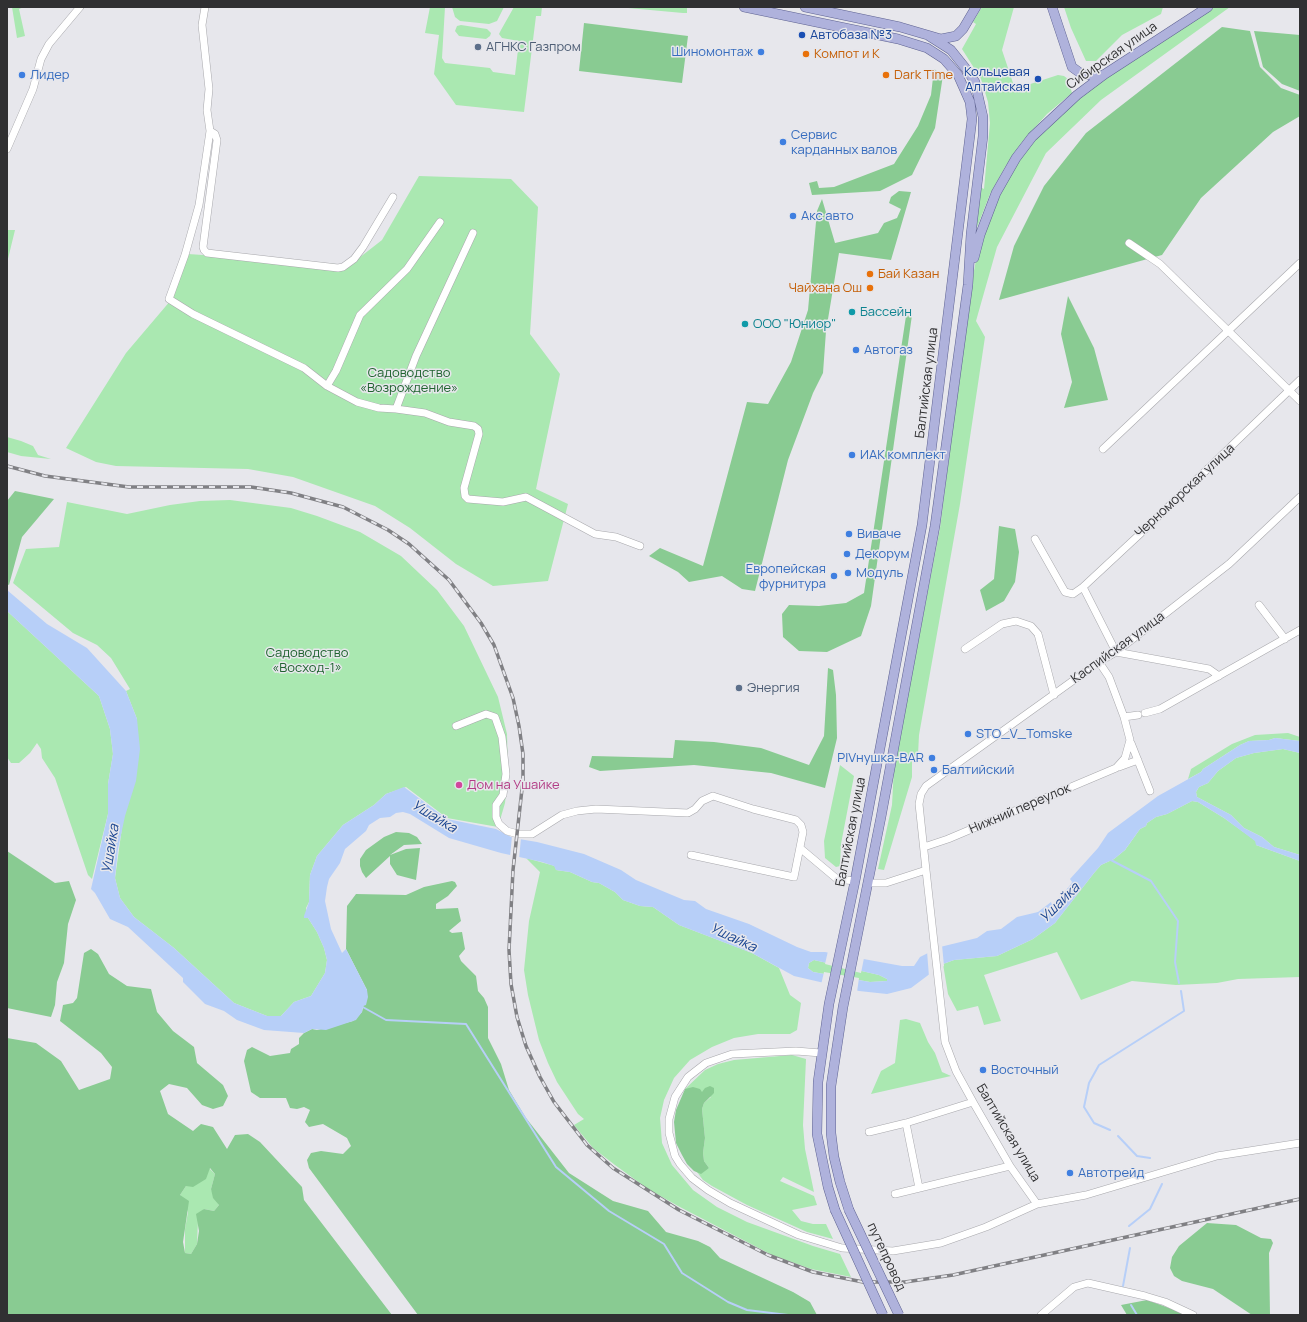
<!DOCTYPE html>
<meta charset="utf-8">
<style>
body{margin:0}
#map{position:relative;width:1307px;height:1322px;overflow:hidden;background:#e7e7ec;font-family:Manrope,sans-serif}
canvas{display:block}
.frame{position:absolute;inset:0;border:8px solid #303032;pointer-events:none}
</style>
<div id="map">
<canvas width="1307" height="1322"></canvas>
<div class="frame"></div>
</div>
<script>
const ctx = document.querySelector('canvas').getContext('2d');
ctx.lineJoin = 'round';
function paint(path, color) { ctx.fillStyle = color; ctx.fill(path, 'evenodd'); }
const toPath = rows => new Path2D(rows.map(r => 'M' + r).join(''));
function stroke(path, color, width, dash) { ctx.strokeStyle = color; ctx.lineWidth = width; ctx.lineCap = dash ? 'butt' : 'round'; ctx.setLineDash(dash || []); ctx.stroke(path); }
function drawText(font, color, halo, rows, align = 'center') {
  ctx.font = font + ' Manrope,sans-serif'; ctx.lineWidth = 3; ctx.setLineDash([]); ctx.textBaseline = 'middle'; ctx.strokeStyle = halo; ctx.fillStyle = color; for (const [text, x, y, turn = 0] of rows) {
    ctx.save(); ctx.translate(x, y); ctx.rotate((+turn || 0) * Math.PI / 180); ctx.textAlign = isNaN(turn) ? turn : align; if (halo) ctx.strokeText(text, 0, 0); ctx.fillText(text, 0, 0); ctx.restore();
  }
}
paint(toPath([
 [12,7,24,7,19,9,25,36,17,38],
 [430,7,445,7,442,58,445,63,490,68,493,72,515,75,519,41,502,38,499,34,501,30,514,7,542,7,541,16,536,16,524,112,456,105,434,74,439,35,425,33],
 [452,7,504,7,497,21,489,24,460,21,455,17],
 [617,7,687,7,687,13,683,13],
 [982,7,1014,7,1002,50,1015,89,1058,75,1064,76,1068,79,1072,93,1047,114,1022,142,1005,167,990,194,976,230,980,187,984,189,990,123,988,102,981,79,962,49,976,24,973,22],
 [1064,7,1163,7,1161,14,1122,35,1096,61,1086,61,1071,28],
 [1215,7,1230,7,1101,100,1046,153,997,247,976,321,985,337,960,504,919,735,918,755,912,759,912,777,884,870,878,869,892,805,894,767,940,528,970,292,980,239,996,196,1031,143,1095,84],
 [461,25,487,29,491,33,490,36,486,39,459,36,455,31,457,26],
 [419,176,511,179,538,207,530,334,560,374,536,489,568,504,548,581,493,586,456,564,410,528,375,506,293,477,248,469,116,466,96,462,66,448,126,353,171,300,188,254,350,265,382,240],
 [7,230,15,230,7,263],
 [7,437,21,441,33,446,38,455,51,459,21,456,7,452],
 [230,500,291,508,317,516,360,532,401,556,437,590,464,626,498,697,507,734,508,774,505,803,498,827,447,818,406,787,386,794,374,805,343,825,317,856,310,875,309,902,306,908,308,918,317,932,324,948,327,960,325,973,311,996,294,1002,281,1016,267,1016,234,1003,174,948,134,917,120,898,115,878,137,719,126,691,130,689,111,658,97,645,73,633,13,583,26,549,59,547,67,502,127,514,170,505,200,501],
 [7,611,99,696,110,729,113,754,108,784,108,814,92,879,88,875,55,778,42,758,41,749,37,743,30,753,19,763,11,763,7,757],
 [1288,733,1300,737,1300,741,1275,738,1269,740,1249,741,1240,745,1203,769,1201,772,1188,779,1191,769,1232,744,1255,735],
 [1283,749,1300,753,1300,855,1274,847,1262,837,1244,828,1231,815,1197,797,1196,792,1199,787,1208,783,1218,771,1236,758,1254,753],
 [840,765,854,776,841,844,840,866,836,867,825,858,824,841],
 [1192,801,1198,802,1224,818,1256,841,1256,845,1300,861,1300,977,1238,979,1217,983,1176,985,1132,981,1081,1000,1057,952,984,975,1001,1021,984,1025,978,1006,957,1011,948,994,943,964,954,960,997,956,1033,939,1055,923,1094,873,1101,865,1114,859,1125,850,1140,829,1146,826,1147,823,1156,817,1167,814],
 [526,858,555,866,556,870,570,872,592,882,599,883,615,892,623,900,640,906,653,907,679,925,752,953,779,968,790,995,801,1003,797,1030,790,1034,758,1034,734,1038,712,1047,690,1060,674,1078,664,1100,660,1118,662,1143,672,1165,693,1190,717,1207,747,1222,813,1246,840,1254,851,1277,811,1269,772,1255,678,1206,648,1189,615,1165,593,1148,574,1125,584,1119,578,1114,557,1082,548,1063,539,1040,528,995,524,970,529,921,540,872],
 [814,960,879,975,887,979,887,981,870,982,813,972,808,968,809,963],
 [906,1019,920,1023,928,1042,935,1053,942,1072,951,1076,871,1094,881,1071,895,1063,900,1020],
 [792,1055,806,1059,803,1125,805,1149,814,1192,783,1177,780,1181,814,1196,817,1205,792,1210,801,1221,813,1224,826,1224,833,1239,807,1232,747,1205,712,1186,703,1180,697,1172,709,1168,704,1161,703,1153,705,1138,702,1109,704,1103,711,1097,702,1092,685,1089,705,1070,718,1064,734,1060],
 [209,1168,215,1174,211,1189,219,1205,214,1211,204,1209,198,1220,197,1244,191,1254,185,1253,185,1229,188,1212,180,1195,186,1186]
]), '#aae8b1');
paint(toPath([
 [584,23,688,36,682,83,579,71],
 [1222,27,1250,31,1260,67,1281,88,1300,95,1300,116,1273,132,1201,198,1162,255,999,300,1014,246,1044,186,1086,133],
 [1254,31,1300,35,1300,91,1282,84,1263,67],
 [934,69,943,75,935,128,912,175,880,191,812,195,809,183,817,181,819,188,834,187,894,164,918,126,931,95],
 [899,191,911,192,891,260,839,253,826,331,823,373,813,393,788,460,755,591,742,589,722,576,689,582,678,572,649,556,660,548,703,566,747,402,768,404,791,362,808,310,817,211,822,199,835,243,878,233,884,223,897,218,901,209,889,203,891,197],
 [1068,296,1094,348,1108,400,1064,408,1072,382,1061,334],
 [912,315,871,606,861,636,827,652,799,651,783,637,782,614,789,605,819,606,846,603,864,593,906,316],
 [15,491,54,499,22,537,9,585,7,584,7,501],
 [999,526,1015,529,1019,552,1015,582,1004,601,986,611,980,590,994,579],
 [828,668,833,670,836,695,837,738,825,788,771,773,694,765,600,771,589,767,592,756,673,758,675,740,714,742,761,748,809,765,824,736],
 [396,832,409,833,417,837,422,844,404,845,390,855,406,849,420,848,416,880,397,875,390,864,390,856,366,878,362,872,360,866,360,859,366,850,384,837],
 [7,851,55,883,69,881,76,900,68,924,64,963,57,982,55,1005,51,1017,7,1008],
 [452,881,455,882,457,886,448,896,436,904,436,909,458,908,461,921,449,931,452,933,462,932,465,949,459,956,461,961,476,976,478,991,484,998,488,1007,488,1038,501,1064,509,1090,526,1118,569,1173,613,1201,648,1211,666,1232,698,1241,710,1247,720,1258,793,1292,810,1302,817,1315,418,1315,309,1168,307,1160,311,1153,321,1151,343,1154,351,1146,347,1138,323,1124,309,1127,305,1122,310,1110,304,1107,297,1109,290,1108,286,1098,260,1098,251,1092,244,1061,247,1050,252,1047,270,1056,290,1053,291,1049,299,1044,299,1038,304,1033,312,1029,317,1030,353,1021,362,1012,367,990,346,949,347,906,356,894,406,895,424,887],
 [91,949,98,954,109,974,127,986,151,989,157,1012,173,1031,194,1047,197,1063,223,1085,228,1096,223,1106,213,1109,202,1105,187,1088,169,1084,160,1091,168,1114,193,1131,201,1124,213,1127,227,1149,235,1135,248,1134,260,1142,302,1187,304,1200,392,1315,7,1315,7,1038,36,1043,61,1061,79,1090,110,1079,112,1067,101,1053,60,1021,63,1005,73,1003,77,998,84,953],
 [210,1168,215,1174,211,1189,213,1198,219,1205,214,1211,204,1209,196,1214,199,1231,197,1244,191,1254,185,1253,183,1242,189,1201,180,1195,186,1186,193,1187,206,1179],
 [710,1086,714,1088,714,1093,704,1103,702,1109,705,1138,703,1153,704,1161,709,1168,701,1174,694,1171,687,1164,682,1155,676,1143,674,1122,676,1110,685,1089,693,1087,700,1089,702,1092,705,1088],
 [1207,1223,1236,1225,1261,1238,1271,1239,1273,1243,1269,1253,1270,1315,1252,1315,1213,1289,1182,1281,1174,1276,1170,1268,1172,1257,1179,1246],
 [1147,1300,1180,1312,1185,1315,1127,1315,1121,1305]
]), '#89cb92');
paint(toPath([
 [7,590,47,624,87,648,126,691,137,719,140,749,136,781,125,816,118,849,115,878,120,898,134,917,174,948,234,1003,267,1016,281,1016,294,1002,311,996,325,973,327,960,324,948,317,932,308,918,304,918,304,916,309,902,310,875,317,856,343,825,374,805,386,794,404,787,447,819,496,829,513,838,537,842,584,854,621,870,636,880,684,900,695,901,706,909,749,924,797,947,811,952,825,952,902,966,914,966,920,957,940,947,977,938,987,931,1001,929,1017,917,1038,912,1051,902,1052,905,1056,902,1071,884,1072,882,1070,879,1098,848,1108,833,1158,796,1201,772,1203,769,1240,745,1249,741,1269,740,1275,738,1300,741,1300,753,1283,749,1254,753,1236,758,1218,771,1208,783,1199,787,1196,792,1197,797,1231,815,1244,828,1262,837,1274,847,1300,855,1300,861,1256,845,1255,841,1224,818,1198,802,1192,801,1167,814,1156,817,1147,823,1146,826,1140,829,1125,850,1114,859,1101,865,1094,873,1055,923,1033,939,997,956,954,960,943,964,911,988,887,994,859,991,794,976,752,953,679,925,653,907,640,906,623,900,615,892,599,883,592,882,570,872,556,870,554,866,542,862,501,853,449,838,410,814,403,812,396,813,390,817,380,818,369,825,366,831,345,849,340,863,329,879,327,887,325,901,331,929,342,953,346,949,367,990,368,997,366,1005,363,1006,362,1012,356,1020,326,1030,312,1029,304,1033,264,1030,237,1020,224,1011,205,1004,183,982,183,978,155,952,128,927,110,919,95,893,91,889,108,814,108,784,113,754,110,729,99,696,7,611],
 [814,960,879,975,887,979,887,981,870,982,813,972,808,968,809,963]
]), '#b7cff8');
paint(toPath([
 [512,836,521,838,519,859,510,857],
 [942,945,944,966,929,977,927,951],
 [828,951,864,958,861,973,825,964],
 [824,972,859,978,857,992,821,985]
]), '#e7e7ec');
stroke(toPath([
 [1109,859,1151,881,1178,921,1175,962,1179,983],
 [361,1006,386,1020,466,1024,556,1167,609,1211,664,1244,682,1273,728,1302,747,1310,788,1315],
 [1110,1130,1094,1123,1084,1107,1089,1083,1099,1065,1184,1011,1181,991],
 [1118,1136,1137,1156,1150,1158],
 [1129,1226,1150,1209,1162,1184],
 [1123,1286,1130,1248],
 [1131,1305,1137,1315]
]), '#b7cff8', 2);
const minor = toPath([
 [205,7,202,25,209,89,207,110,210,131,215,134,217,140,203,247,204,250,207,253,338,268,343,267,354,259,363,247,393,197],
 [210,131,199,205,185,255,169,299,193,314,304,368,327,386,357,402,379,408,396,409,416,356,473,233],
 [7,149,33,89,41,59,49,44,80,7],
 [1129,243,1160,264,1300,401],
 [327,386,336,371,360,315,407,269,440,222],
 [396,409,425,413,449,422,474,426,478,429,479,434,464,488,465,496,468,499,503,502,526,497,595,534,616,537,640,546],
 [1103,449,1300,263],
 [1035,539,1065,592,1073,594,1083,587,1140,534,1300,380],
 [1083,587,1116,652,1209,669,1219,676],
 [1259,605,1285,639],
 [965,649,1002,624,1016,621,1031,626,1038,634,1054,695],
 [1145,713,1160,709,1300,630],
 [1124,717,1138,715],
 [456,726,486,714,495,717,502,737,506,774,503,795,496,805,496,817,499,824,507,831,518,834,532,834,562,815,577,811,596,809,688,813,695,809,702,801,713,796,753,809,796,820,801,825,803,832,794,877,691,855],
 [1131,743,1150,791],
 [1119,767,1138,760],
 [924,847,948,839,1116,768,1125,758,1130,740,1124,717,1109,677,1099,662],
 [800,848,837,879,855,881],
 [869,883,886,883,926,870],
 [821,1053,796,1051,732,1054,706,1063,688,1077,675,1097,669,1119,669,1133,675,1156,680,1164,692,1178,708,1190,730,1203,799,1235,842,1248,893,1251,941,1243,986,1227,1037,1204,1086,1195,1217,1156,1300,1143],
 [906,1123,919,1188],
 [869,1132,906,1123,973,1102],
 [895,1194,1010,1166],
 [1037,1204,1010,1166,973,1102,956,1071,945,1042,926,870,919,804,921,794,926,786,1099,662,1116,652,1229,564,1300,497],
 [1041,1315,1074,1287,1088,1283,1145,1296,1165,1302,1193,1315]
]);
const major = toPath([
 [744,7,898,39,927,48,944,59,958,75,970,102,972,119,922,525,855,881,829,1004,818,1082,817,1134,828,1187,835,1210],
 [805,7,900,27,941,39,956,36,963,29,976,7],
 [1052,7,1072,67,1083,75,1102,75],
 [974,258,980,235,996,193,1016,158,1032,137,1077,95,1105,74,1208,7],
 [849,1210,840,1182,834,1157,831,1133,831,1086,843,1007,881,817,935,526,968,285,971,234,983,136,983,117,975,82,967,70,951,50,929,36]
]);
stroke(minor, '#a8a8ac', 8);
stroke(major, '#5f6392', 10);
stroke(minor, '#fff', 7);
stroke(major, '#afb2dc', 9);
const rail = toPath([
 [7,466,45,476,129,487,251,487,291,493,343,507,388,530,409,544,449,580,481,623,494,645,513,698,519,726,523,754,523,780,513,870,509,950,511,984,517,1017,526,1046,540,1077,554,1102,587,1145,613,1168,679,1210,768,1255,813,1272,863,1282,905,1282,953,1275,1300,1199]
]);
stroke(rail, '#808084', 3.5);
stroke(rail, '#e7e7ec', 2, [6]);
const majorBridge = toPath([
 [835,1210,883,1315],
 [849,1210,899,1315]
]);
stroke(majorBridge, '#5f6392', 10, []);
stroke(majorBridge, '#afb2dc', 9);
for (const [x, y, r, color] of [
 [802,35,4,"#1a4fb4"],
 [478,47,4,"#5c6f8a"],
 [761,52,4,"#3f7fe0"],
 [806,54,4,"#e8710a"],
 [22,75,4,"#3f7fe0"],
 [886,75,4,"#e8710a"],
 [1038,79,4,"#1a4fb4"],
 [783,142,4,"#3f7fe0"],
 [793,216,4,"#3f7fe0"],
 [870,274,4,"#e8710a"],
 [870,288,4,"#e8710a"],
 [852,312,4,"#0f9aa8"],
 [745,324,4,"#0f9aa8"],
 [856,350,4,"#3f7fe0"],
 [852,455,4,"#3f7fe0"],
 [849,534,4,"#3f7fe0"],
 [847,554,4,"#3f7fe0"],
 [848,573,4,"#3f7fe0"],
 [834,576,4,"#3f7fe0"],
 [739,688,4,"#5c6f8a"],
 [968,734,4,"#3f7fe0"],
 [932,758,4,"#3f7fe0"],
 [934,770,4,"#3f7fe0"],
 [459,785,4,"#d1479c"],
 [983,1070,4,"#3f7fe0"],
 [1070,1173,4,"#3f7fe0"]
]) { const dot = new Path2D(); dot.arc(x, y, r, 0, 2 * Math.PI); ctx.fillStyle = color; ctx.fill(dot); stroke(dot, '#e7e7ec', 1.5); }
drawText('13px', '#164399', '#e7e7ec', [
 ["Автобаза №3",810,35],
 ["Кольцевая",1030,72,"right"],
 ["Алтайская",1030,87,"right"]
], 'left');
drawText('13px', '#4e5e75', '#e7e7ec', [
 ["АГНКС Газпром",486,47],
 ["Энергия",747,688]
], 'left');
drawText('13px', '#366cbe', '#e7e7ec', [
 ["Шиномонтаж",753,52,"right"],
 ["Лидер",30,75],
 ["Сервис",791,135],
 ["карданных валов",791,150],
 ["Акс авто",801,216],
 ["Автогаз",864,350],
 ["ИАК комплект",860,455],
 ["Виваче",857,534],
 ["Декорум",855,554],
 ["Европейская",826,569,"right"],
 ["фурнитура",826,584,"right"],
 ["Модуль",856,573],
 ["STO_V_Tomske",976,734],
 ["PIVнушка-BAR",924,758,"right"],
 ["Балтийский",942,770],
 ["Восточный",991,1070],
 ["Автотрейд",1078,1173]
], 'left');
drawText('13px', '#c56008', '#e7e7ec', [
 ["Компот и К",814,54],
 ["Dark Time",894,75],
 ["Бай Казан",878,274],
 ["Чайхана Ош",862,288,"right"]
], 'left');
drawText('13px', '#303032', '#e7e7ec', [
 ["Сибирская улица",1112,56,-35],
 ["Балтийская улица",927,383,-83],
 ["Черноморская улица",1185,491,-43],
 ["Каспийская улица",1118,648,-36],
 ["Нижний переулок",1020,809,-23],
 ["Балтийская улица",851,832,-79],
 ["Балтийская улица",1008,1133,59],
 ["путепровод",886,1257,65]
]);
drawText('13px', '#0d838f', '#e7e7ec', [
 ["Бассейн",860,312],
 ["ООО \"Юниор\"",753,324]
], 'left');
drawText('13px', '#1f632f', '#e7e7ec', [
 ["Садоводство",409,373],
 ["«Возрождение»",409,388],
 ["Садоводство",307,653],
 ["«Восход-1»",307,668]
]);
drawText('13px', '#b23c85', '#e7e7ec', [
 ["Дом на Ушайке",467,785]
], 'left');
drawText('italic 14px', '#1a4591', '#e7e7ec', [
 ["Ушайка",434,817,31],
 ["Ушайка",111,849,-81],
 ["Ушайка",1060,903,-45],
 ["Ушайка",733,938,25]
]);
</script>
